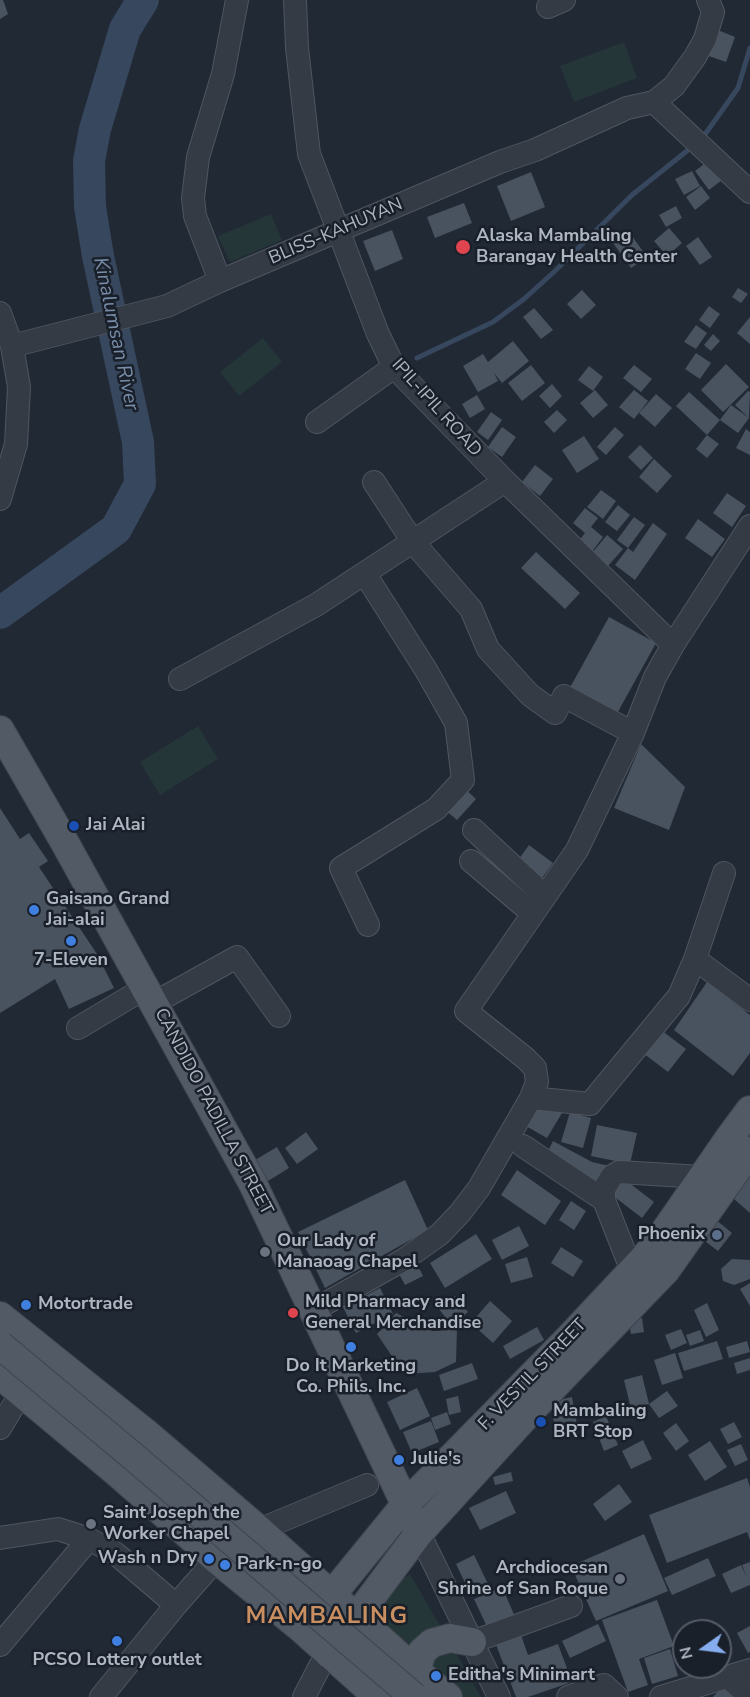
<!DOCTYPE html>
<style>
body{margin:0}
#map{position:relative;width:750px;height:1697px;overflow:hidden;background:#212935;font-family:"Nunito Sans",sans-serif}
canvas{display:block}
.north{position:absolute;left:672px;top:1619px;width:60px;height:60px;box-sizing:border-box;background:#1a202a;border:2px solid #555c67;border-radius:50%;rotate:256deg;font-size:16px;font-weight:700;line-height:24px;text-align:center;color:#aeb6c2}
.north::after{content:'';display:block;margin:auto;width:21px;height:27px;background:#86aeef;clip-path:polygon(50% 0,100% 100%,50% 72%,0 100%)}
</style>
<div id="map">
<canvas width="750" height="1697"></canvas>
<div class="north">N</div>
</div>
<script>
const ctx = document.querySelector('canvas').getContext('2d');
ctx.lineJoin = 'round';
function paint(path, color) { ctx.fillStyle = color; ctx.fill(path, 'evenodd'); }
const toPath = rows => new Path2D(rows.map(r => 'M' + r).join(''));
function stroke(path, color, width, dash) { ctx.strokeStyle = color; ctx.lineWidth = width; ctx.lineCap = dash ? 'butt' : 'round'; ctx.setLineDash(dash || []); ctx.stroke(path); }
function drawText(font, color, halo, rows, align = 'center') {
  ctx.font = font + ' "Nunito Sans",sans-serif'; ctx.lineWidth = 5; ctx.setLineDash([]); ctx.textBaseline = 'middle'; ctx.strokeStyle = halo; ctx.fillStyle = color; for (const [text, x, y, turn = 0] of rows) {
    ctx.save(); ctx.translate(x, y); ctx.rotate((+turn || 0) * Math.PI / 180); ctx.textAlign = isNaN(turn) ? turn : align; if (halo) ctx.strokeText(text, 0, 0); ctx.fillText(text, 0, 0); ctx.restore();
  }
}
paint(toPath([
 [624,42,637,78,574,102,560,66],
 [271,214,282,240,230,262,218,236],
 [263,338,282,362,239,396,220,372],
 [198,726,218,759,160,795,140,762],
 [410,1574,476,1688,481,1697,458,1697,392,1641,383,1612,385,1591]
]), '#243637');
stroke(toPath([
 [701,140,738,88,750,48],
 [417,358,493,322,524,299,555,271,632,195,693,146]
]), '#37475d', 5);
stroke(toPath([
 [0,613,116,529,140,484,138,442,98,256,90,207,89,161,95,129,125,29,143,0]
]), '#37475d', 32);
paint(toPath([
 [0,0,3,0,8,14,0,19],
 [713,28,735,37,726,62,703,54],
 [712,158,726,177,709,190,695,171],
 [692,171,700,186,684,195,675,179],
 [531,172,545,207,511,221,497,186],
 [701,186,710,198,695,210,686,197],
 [464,203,472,223,435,238,427,217],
 [676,206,682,218,666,227,659,215],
 [669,228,682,243,667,256,654,241],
 [392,230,403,259,375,271,363,241],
 [629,232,647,257,631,268,613,243],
 [698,237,712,257,700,265,686,246],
 [738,288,748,294,741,303,732,297],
 [582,290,596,305,581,319,567,304],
 [709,306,720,314,710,328,699,320],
 [534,308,553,330,541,339,523,317],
 [750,317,750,344,737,333],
 [696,325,707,333,696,349,684,342],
 [713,334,720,341,711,351,704,345],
 [513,341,529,361,502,383,494,373,498,381,478,392,463,366,483,354,488,362],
 [696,353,711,363,700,379,685,369],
 [726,364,749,387,723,412,701,390],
 [531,365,545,383,522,401,508,383],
 [634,365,652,379,641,392,623,378],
 [589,366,603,377,593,391,578,380],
 [552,384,562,396,550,408,539,396],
 [595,390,608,405,593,418,580,403],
 [634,390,648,401,634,419,619,407],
 [748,391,750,392,749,418,735,405],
 [689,392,720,420,707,435,719,444,707,458,696,449,707,435,676,406],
 [656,394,672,408,655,427,639,413],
 [477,395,485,409,470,418,462,404],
 [731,405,749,418,738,433,720,420],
 [557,410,567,420,554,433,544,422],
 [491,412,502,420,488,440,477,432],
 [502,427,516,437,502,457,488,447],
 [615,427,624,435,606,455,597,447],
 [746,429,750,432,750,455,736,448],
 [584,436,599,459,577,473,562,450],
 [640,445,653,458,641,470,628,457],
 [654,459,672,476,657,493,639,477],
 [535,465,553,479,540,496,522,482],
 [601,490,616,501,603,519,587,507],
 [727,493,746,506,732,527,713,513],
 [618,505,630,515,617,531,605,522],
 [585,508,598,518,591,527,603,537,591,553,577,543,585,533,573,523],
 [634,517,645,525,628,548,633,552,653,523,667,534,635,580,615,565,628,548,617,540],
 [698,519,725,539,712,557,685,538],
 [607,535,623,549,608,566,592,553],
 [536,552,580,593,565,609,521,568],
 [609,617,656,643,614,719,567,693],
 [641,744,685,787,669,830,614,808],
 [464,788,476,799,457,820,444,809],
 [0,808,20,839,29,833,48,861,39,867,97,954,114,988,69,1009,55,979,0,1013],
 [529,845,553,863,540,881,516,863],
 [707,982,750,1015,750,1053,733,1076,674,1030],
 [661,1030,686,1049,668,1072,643,1053],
 [539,1100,562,1113,547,1138,524,1125],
 [570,1112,591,1118,583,1148,561,1142],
 [597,1125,637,1133,630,1164,591,1156],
 [306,1132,318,1149,297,1164,285,1148],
 [553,1141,592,1162,614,1167,596,1187,546,1155],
 [277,1147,289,1168,268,1181,255,1160],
 [517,1170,561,1201,545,1225,501,1195],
 [619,1175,654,1202,642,1218,607,1191],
 [750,1176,750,1213,734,1199],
 [405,1180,428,1230,325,1288,298,1232],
 [571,1201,586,1211,574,1230,559,1220],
 [715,1219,732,1233,718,1251,701,1238],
 [519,1226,529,1246,502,1260,492,1240],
 [476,1234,492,1259,445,1288,430,1263],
 [561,1247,583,1261,573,1277,551,1263],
 [527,1257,533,1277,511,1283,505,1264],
 [732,1259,750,1260,750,1279,734,1285,723,1281,721,1269],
 [415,1260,423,1276,405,1285,397,1270],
 [750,1283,750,1306,740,1289],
 [380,1288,393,1314,356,1333,343,1307],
 [455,1296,468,1312,452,1326,439,1309],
 [490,1301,512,1321,493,1343,471,1323],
 [707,1303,719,1330,706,1337,694,1310],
 [396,1313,433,1331,457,1329,456,1362,435,1372,404,1374,377,1334],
 [642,1318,644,1332,631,1334,628,1320],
 [537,1327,544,1340,510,1359,503,1346],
 [681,1329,687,1343,671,1350,665,1335],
 [700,1330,704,1341,690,1346,686,1335],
 [717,1341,723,1359,684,1371,678,1353],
 [747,1341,750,1352,729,1358,726,1347],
 [675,1353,683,1378,662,1385,654,1360],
 [750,1358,750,1370,737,1374,734,1363],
 [472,1363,478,1379,444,1391,439,1375],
 [642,1375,649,1404,631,1409,624,1380],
 [417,1388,430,1416,400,1430,387,1402],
 [667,1391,678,1406,659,1418,649,1404],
 [458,1396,461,1412,449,1415,446,1399],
 [572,1397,577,1424,555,1428,550,1402],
 [447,1412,451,1424,435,1430,431,1418],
 [606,1416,618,1445,604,1451,593,1422],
 [431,1421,439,1442,412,1453,403,1432],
 [734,1422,742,1437,728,1444,720,1429],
 [676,1423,689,1441,676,1451,663,1433],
 [643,1440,652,1459,631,1469,622,1451],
 [710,1441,727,1467,705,1481,688,1455],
 [741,1444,748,1460,735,1466,727,1450],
 [511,1472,513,1481,495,1485,493,1477],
 [747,1478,750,1487,750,1540,747,1532,667,1563,649,1515],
 [619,1484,632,1502,605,1521,593,1504],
 [506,1491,516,1513,480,1530,469,1508],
 [644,1534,668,1591,596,1621,571,1566],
 [474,1555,489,1586,471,1595,456,1564],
 [708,1558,716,1576,672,1595,664,1578],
 [750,1562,750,1585,731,1593,722,1574,741,1565,747,1578,742,1565],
 [502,1587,516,1619,489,1631,474,1599],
 [657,1600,674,1646,639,1659,648,1685,628,1692,602,1620],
 [598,1624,606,1641,570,1658,562,1641],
 [750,1626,750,1652,748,1653,737,1633],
 [520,1632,528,1655,558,1644,572,1682,528,1697,516,1697,495,1642],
 [670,1649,678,1676,652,1684,644,1658],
 [723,1686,736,1697,713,1697]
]), '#495360');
const minor = toPath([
 [295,0,297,48,309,154,378,334,394,367,505,481,673,645],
 [548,7,564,0],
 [654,102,750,192],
 [220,281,195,216,193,198,198,157,223,74,237,0],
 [0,313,12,346,19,387,16,444,0,499],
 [12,346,167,306,220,281,500,162,535,150,627,108,654,102,674,86,695,57,705,39,713,12,708,0],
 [317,422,394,367],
 [374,482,413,542,471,609,488,649,530,695,555,713,564,696,633,733],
 [365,574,426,670,456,723,463,780,436,809,341,868,368,925],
 [180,679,316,605,505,481],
 [474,830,545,896],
 [471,861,532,913],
 [695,959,750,1000],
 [154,1003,237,957,279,1016],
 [78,1028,145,988],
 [531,1098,590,1104,679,996,695,959,724,873],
 [523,1146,604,1200],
 [632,1271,604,1200,604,1189,612,1176,619,1172,702,1177],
 [314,1310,405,1259,440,1234,460,1213,479,1188,531,1098,537,1082,535,1068,525,1058,466,1011,577,850,633,733,655,677,673,645,750,526],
 [0,1428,21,1393],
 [259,1530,367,1485],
 [419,1533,499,1697],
 [0,1538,58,1529,89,1539,115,1553,176,1605],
 [472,1642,571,1606],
 [0,1645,89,1539],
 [728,1677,750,1697],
 [101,1697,176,1605,227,1547],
 [304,1697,320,1666,329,1654],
 [568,1697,604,1685,617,1697],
 [661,1697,750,1670]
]);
const major = toPath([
 [0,730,65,843,252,1182,419,1533],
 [0,1316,147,1434,259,1530,416,1671,448,1697],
 [0,1375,115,1471,216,1559,303,1630,378,1697],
 [303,1630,405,1505,568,1339,644,1258,658,1241,730,1137,750,1110],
 [329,1654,419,1533,537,1404,666,1270,750,1151],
 [407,1683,416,1671,422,1652,432,1643,450,1638,472,1642]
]);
stroke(minor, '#4f5660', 24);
stroke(major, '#3e444f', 30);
stroke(minor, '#343b45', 22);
stroke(major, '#525a66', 28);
const majorBridge = toPath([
 [0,1345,135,1458,414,1697]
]);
stroke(majorBridge, '#3e444f', 30, []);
stroke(majorBridge, '#525a66', 28);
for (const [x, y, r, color] of [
 [463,247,8,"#e0444e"],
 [74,826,6,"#1a4fb4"],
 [34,910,6,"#3f7fe0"],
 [71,941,6,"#3f7fe0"],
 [717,1235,6,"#5c6f8a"],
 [265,1252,6,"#6b7280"],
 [26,1305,6,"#3f7fe0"],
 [293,1313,6,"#e0444e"],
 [351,1347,6,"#3f7fe0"],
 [541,1422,6,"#1a4fb4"],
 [399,1460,6,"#3f7fe0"],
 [91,1524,6,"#6b7280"],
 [209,1559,6,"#3f7fe0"],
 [225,1565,6,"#3f7fe0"],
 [620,1579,6,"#6b7280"],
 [117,1641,6,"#3f7fe0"],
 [436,1676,6,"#3f7fe0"]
]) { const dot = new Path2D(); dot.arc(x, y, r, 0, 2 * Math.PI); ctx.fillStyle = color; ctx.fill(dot); stroke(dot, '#1a202a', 2); }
drawText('18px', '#aeb6c2', '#1a202a', [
 ["BLISS-KAHUYAN",336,232,-23],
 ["IPIL-IPIL ROAD",436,408,48],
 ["CANDIDO PADILLA STREET",213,1112,62],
 ["F. VESTIL STREET",533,1375,-46]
]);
drawText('bold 18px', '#aeb6c2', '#1a202a', [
 ["Alaska Mambaling",476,237],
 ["Barangay Health Center",476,258],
 ["Jai Alai",86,826],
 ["Gaisano Grand",46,900],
 ["Jai-alai",46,921],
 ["7-Eleven",71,961,"center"],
 ["Phoenix",705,1235,"right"],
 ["Our Lady of",277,1242],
 ["Manaoag Chapel",277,1263],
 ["Mild Pharmacy and",305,1303],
 ["General Merchandise",305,1324],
 ["Motortrade",38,1305],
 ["Do It Marketing",351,1367,"center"],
 ["Co. Phils. Inc.",351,1388,"center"],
 ["Mambaling",553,1412],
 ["BRT Stop",553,1433],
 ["Julie's",411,1460],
 ["Saint Joseph the",103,1514],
 ["Worker Chapel",103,1535],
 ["Wash n Dry",197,1559,"right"],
 ["Park-n-go",237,1565],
 ["Archdiocesan",608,1569,"right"],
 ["Shrine of San Roque",608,1590,"right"],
 ["PCSO Lottery outlet",117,1661,"center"],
 ["Editha's Minimart",448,1676]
], 'left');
drawText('italic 20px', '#788da9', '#1a202a', [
 ["Kinalumsan River",115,334,78]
]);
ctx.letterSpacing = '1.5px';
drawText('bold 24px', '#ca8f61', '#1a202a', [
 ["MAMBALING",327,1617]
]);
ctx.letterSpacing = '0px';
</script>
